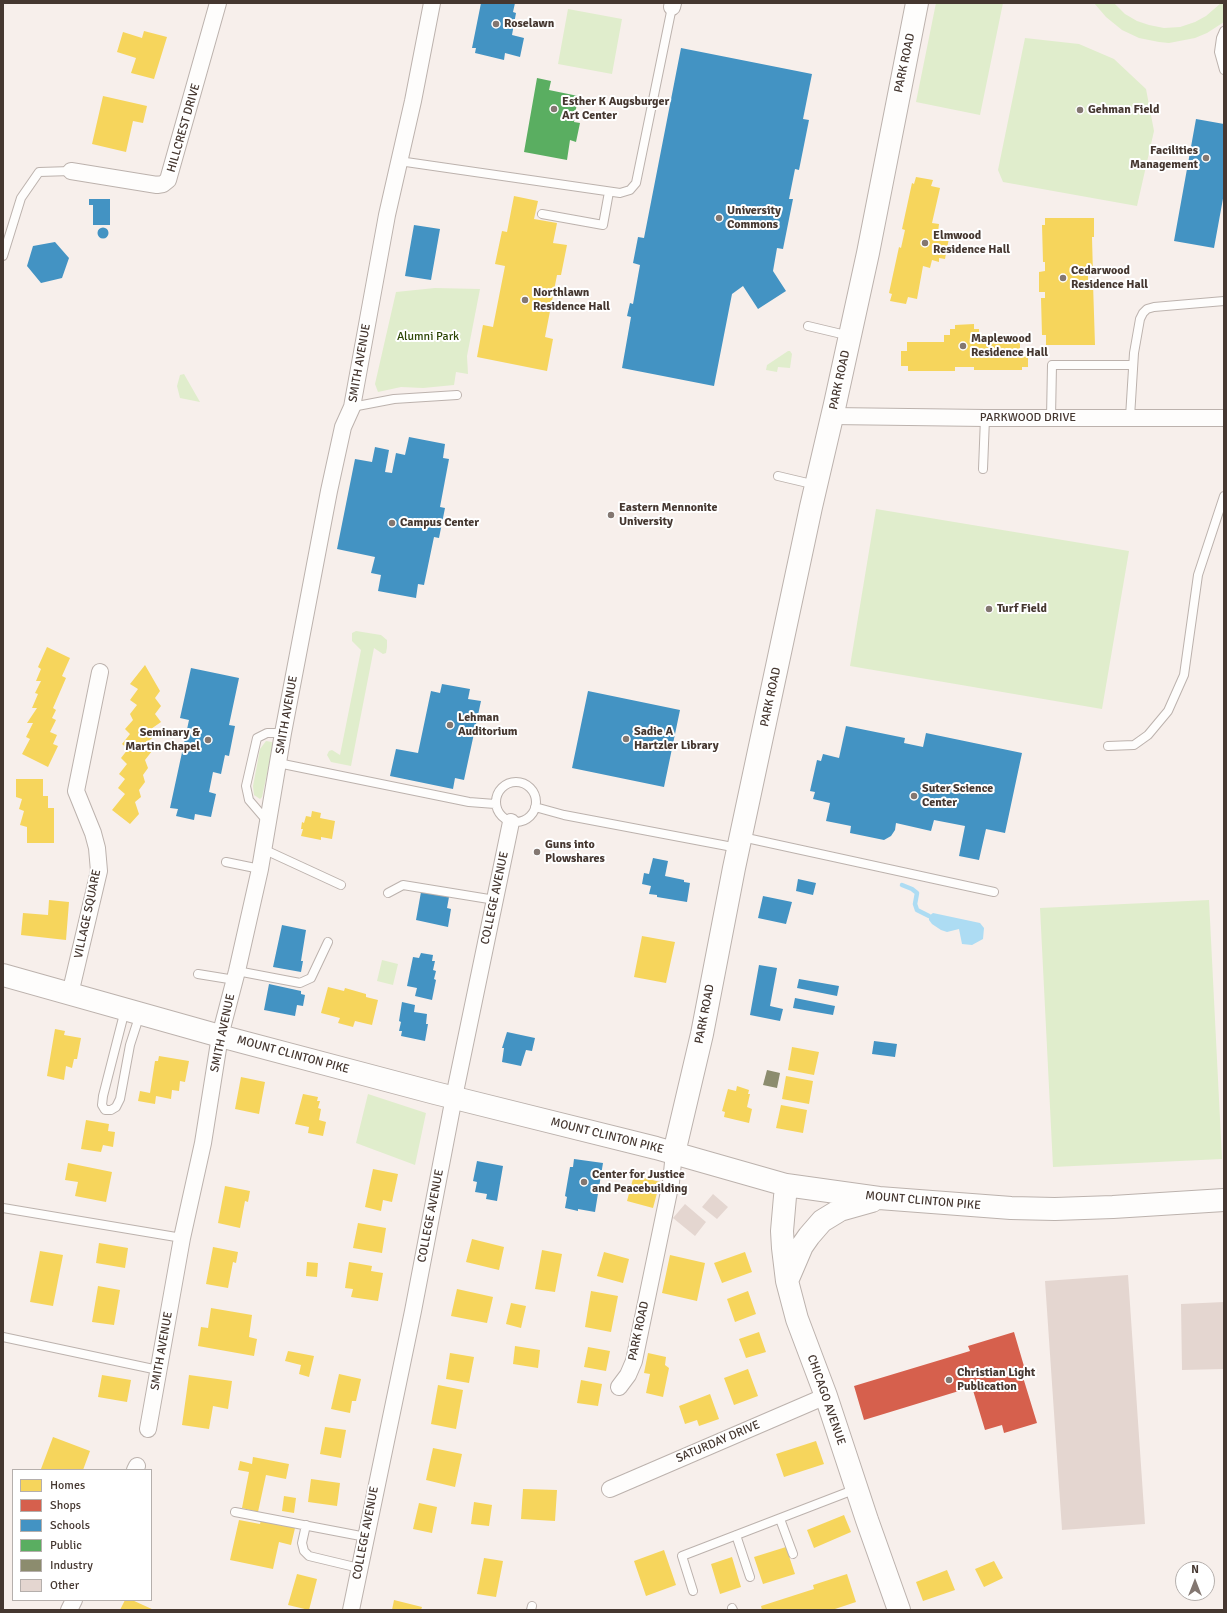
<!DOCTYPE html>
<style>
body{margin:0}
#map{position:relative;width:1227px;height:1613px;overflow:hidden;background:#f7efeb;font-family:Signika,sans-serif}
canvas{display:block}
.frame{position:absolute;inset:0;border:4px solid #453730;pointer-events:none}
.legend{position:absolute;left:12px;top:1469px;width:140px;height:132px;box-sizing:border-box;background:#fff;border:1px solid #b5afac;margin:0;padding:5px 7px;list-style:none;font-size:12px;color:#453730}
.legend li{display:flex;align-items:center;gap:8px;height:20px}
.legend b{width:20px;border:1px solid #b5afac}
.north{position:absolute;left:1175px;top:1561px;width:40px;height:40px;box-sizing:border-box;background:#fff;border:1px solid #b5afac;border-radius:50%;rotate:0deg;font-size:11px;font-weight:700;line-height:16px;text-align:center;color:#453730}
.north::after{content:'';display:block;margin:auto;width:14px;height:18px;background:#837771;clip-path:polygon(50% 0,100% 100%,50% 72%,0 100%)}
</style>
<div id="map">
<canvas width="1227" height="1613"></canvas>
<div class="frame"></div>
<ul class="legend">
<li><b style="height:11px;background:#f6d55c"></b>Homes</li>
<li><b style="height:11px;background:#d6604d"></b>Shops</li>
<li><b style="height:11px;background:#4393c3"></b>Schools</li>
<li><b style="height:11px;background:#5aae61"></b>Public</li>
<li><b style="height:11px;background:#8c8c6e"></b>Industry</li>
<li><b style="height:11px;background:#e4d6d0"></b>Other</li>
</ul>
<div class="north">N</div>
</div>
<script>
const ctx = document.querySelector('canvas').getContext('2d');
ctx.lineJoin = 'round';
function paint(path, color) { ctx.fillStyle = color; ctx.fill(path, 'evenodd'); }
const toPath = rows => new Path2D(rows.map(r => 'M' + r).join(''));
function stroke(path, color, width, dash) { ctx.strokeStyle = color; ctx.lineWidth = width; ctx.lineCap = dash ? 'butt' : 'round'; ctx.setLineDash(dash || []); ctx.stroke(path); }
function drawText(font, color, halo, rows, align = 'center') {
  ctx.font = font + ' Signika,sans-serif'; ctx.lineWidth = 4; ctx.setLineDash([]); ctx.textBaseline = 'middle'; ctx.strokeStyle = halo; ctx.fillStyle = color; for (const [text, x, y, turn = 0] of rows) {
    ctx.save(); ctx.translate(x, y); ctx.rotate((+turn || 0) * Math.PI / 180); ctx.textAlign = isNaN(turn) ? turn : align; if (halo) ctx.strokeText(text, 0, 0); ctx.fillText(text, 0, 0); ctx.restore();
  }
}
paint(toPath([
 [936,3,1003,3,980,115,916,102],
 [1094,3,1114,3,1125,14,1137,21,1149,25,1164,28,1180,27,1195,22,1206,16,1221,3,1224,3,1224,22,1207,33,1195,38,1169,43,1159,42,1139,38,1122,30,1106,17],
 [568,9,622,19,612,74,558,64],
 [1025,38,1079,44,1114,59,1146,89,1154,131,1137,206,1003,182,998,170],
 [435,288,480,289,467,356,468,374,456,372,454,385,423,388,401,387,378,392,375,384,396,292],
 [788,351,790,351,792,354,790,368,778,367,777,372,766,370,767,365],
 [184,374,200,402,180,398,177,386,180,375],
 [876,509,1129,551,1102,709,850,666],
 [356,631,381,635,387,640,387,647,386,653,383,654,374,648,351,766,331,762,327,755,329,751,332,750,340,755,361,650,352,641,352,633],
 [266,741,272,742,273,746,262,797,260,799,254,795,253,786,260,749],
 [1209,900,1222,1159,1053,1167,1040,908],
 [382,960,398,964,393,985,377,981],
 [368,1094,426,1113,415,1165,356,1143]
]), '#e0edcc');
paint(toPath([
 [933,913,980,923,984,928,983,939,972,945,962,944,959,929,947,932,941,930,932,924,929,920,929,916]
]), '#addcf3');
paint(toPath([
 [144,31,167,37,154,79,131,73,136,58,117,52,123,32,142,38],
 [103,96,147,106,143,123,133,121,126,152,92,144],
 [916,177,933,180,931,186,940,188,932,223,939,224,938,232,945,234,944,237,949,238,945,259,939,258,939,262,932,260,930,268,923,266,917,299,908,297,906,304,890,301,892,294,889,293,899,247,901,248,905,230,902,229,912,183,914,184],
 [514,196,538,201,534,219,557,223,553,243,567,245,561,275,557,275,545,337,553,339,547,371,477,357,483,325,493,327,505,266,495,264,502,231,507,232],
 [1045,218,1094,218,1094,237,1092,237,1093,275,1088,275,1088,283,1093,283,1095,345,1046,345,1046,335,1042,335,1041,298,1045,298,1045,292,1039,292,1039,272,1045,271,1045,262,1043,262,1042,225,1045,225],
 [974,324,974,329,979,329,979,334,986,334,986,341,1020,341,1020,352,1028,352,1028,367,1022,367,1022,370,974,370,974,367,955,367,955,371,908,371,908,366,901,366,901,351,907,351,907,342,944,342,944,335,950,335,950,329,955,329,955,325],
 [47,647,70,658,62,676,66,678,53,708,56,710,52,718,56,720,50,732,57,735,53,744,58,746,48,767,22,754,30,739,26,737,33,723,27,723,37,708,32,708,38,694,35,693,41,681,36,681,41,669,38,667],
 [145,665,160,691,155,698,161,706,155,714,161,722,151,729,156,735,146,743,152,751,145,760,148,768,143,775,145,782,139,790,141,797,135,802,139,814,130,824,112,810,125,794,118,788,125,779,119,774,127,764,121,758,128,749,122,744,130,734,125,729,133,720,130,714,137,705,130,700,138,689,130,684],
 [16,779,43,779,43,796,48,796,48,808,54,808,54,843,27,843,27,827,20,825,24,811,19,809,22,799,16,797],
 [312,811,321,813,320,818,335,821,332,839,321,837,321,840,301,836,303,829,301,829,302,822,304,823,306,816,311,817],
 [49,900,69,902,66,940,21,935,23,913,48,915],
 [642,936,675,942,666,983,634,977],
 [328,987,344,991,345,988,366,994,366,997,378,1000,372,1025,355,1021,353,1027,338,1023,340,1018,321,1013],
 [55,1029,65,1031,64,1035,81,1038,77,1059,74,1059,72,1068,66,1066,64,1080,47,1076],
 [792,1047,819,1052,814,1075,788,1070],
 [159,1056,189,1061,185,1082,180,1081,179,1091,172,1090,171,1099,156,1096,155,1104,138,1101,140,1091,150,1093,155,1061,158,1061],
 [786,1076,813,1081,809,1104,782,1099],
 [241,1077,265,1082,259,1114,235,1109],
 [737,1086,749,1090,748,1094,750,1094,747,1107,752,1109,749,1123,724,1117,725,1112,722,1111,728,1089,736,1091],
 [303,1094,318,1097,317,1101,320,1101,318,1108,321,1109,319,1120,326,1122,323,1136,308,1133,309,1127,295,1124],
 [781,1105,807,1110,803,1133,776,1128],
 [86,1120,109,1124,108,1131,115,1132,113,1147,103,1145,101,1152,81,1149],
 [68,1163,112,1172,106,1202,75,1196,78,1182,65,1180],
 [373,1169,398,1174,392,1202,383,1200,381,1211,365,1207],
 [634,1175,660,1182,653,1208,627,1201],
 [225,1186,250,1191,248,1202,245,1201,240,1228,218,1223],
 [358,1223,386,1228,382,1253,353,1248],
 [472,1239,504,1247,499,1270,466,1262],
 [99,1243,128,1248,125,1268,96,1263],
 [213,1247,238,1252,236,1263,233,1262,228,1288,206,1284],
 [542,1250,562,1254,555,1292,535,1289],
 [40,1251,63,1255,53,1306,30,1302],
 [604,1252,629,1259,623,1283,597,1276],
 [745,1252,752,1272,722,1283,714,1263],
 [670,1255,705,1263,697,1301,662,1293],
 [307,1262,318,1263,317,1277,306,1276],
 [349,1262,372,1266,371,1271,383,1273,378,1301,351,1297,353,1289,345,1288],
 [98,1286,120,1290,114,1325,92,1322],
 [457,1289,493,1297,487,1323,451,1316],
 [591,1291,618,1296,611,1332,585,1327],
 [748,1291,756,1314,735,1322,727,1299],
 [511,1303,526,1306,521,1328,506,1324],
 [211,1308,252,1315,249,1337,257,1339,254,1356,198,1346,201,1327,208,1328],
 [759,1332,766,1352,746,1358,739,1339],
 [515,1346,540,1350,538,1368,513,1364],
 [588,1347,610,1351,606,1371,584,1367],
 [288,1351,314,1356,309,1377,299,1374,301,1365,285,1361],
 [450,1353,474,1357,469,1383,446,1379],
 [648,1353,666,1357,665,1365,669,1368,663,1397,646,1393,650,1374,644,1373],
 [748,1369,758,1396,734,1405,724,1378],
 [339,1374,361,1379,356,1401,352,1401,350,1413,331,1409],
 [102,1375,131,1380,127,1402,98,1397],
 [189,1375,232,1381,228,1409,213,1406,209,1429,182,1425],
 [581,1380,602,1384,598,1406,577,1403],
 [438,1385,463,1390,456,1429,431,1424],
 [710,1394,719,1419,699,1426,697,1420,685,1424,679,1406],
 [325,1427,346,1430,341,1458,320,1454],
 [53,1437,90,1451,83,1470,41,1469],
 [816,1441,824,1464,784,1477,776,1454],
 [433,1448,462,1454,455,1487,426,1480],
 [253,1457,289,1464,286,1479,266,1475,258,1512,242,1508,249,1472,238,1470,240,1461,252,1464],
 [311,1479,340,1483,337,1506,308,1502],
 [523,1489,557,1490,555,1521,521,1519],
 [284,1496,296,1498,294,1513,282,1511],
 [474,1502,492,1505,489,1526,471,1524],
 [419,1503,437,1507,432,1533,413,1529],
 [844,1515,851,1532,814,1548,807,1530],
 [239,1520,260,1524,261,1520,295,1528,291,1545,279,1542,273,1569,230,1560],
 [786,1547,795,1574,763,1584,754,1557],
 [664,1550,676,1585,646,1596,634,1561],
 [732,1557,741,1587,720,1594,711,1564],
 [484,1558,503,1561,496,1597,477,1594],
 [994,1561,1003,1578,984,1587,975,1569],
 [947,1570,955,1590,923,1601,916,1582],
 [297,1574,317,1579,309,1610,288,1605],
 [847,1574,856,1602,832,1610,762,1610,761,1606,814,1589,813,1585],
 [125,1600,132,1600,154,1610,120,1610],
 [394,1600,422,1607,421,1610,392,1610]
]), '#f6d55c');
paint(toPath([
 [1014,1332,1026,1373,1022,1374,1037,1423,1004,1433,1002,1425,985,1430,972,1387,864,1420,854,1386,970,1351,968,1346]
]), '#d6604d');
paint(toPath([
 [481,3,515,3,513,12,516,13,512,35,524,38,520,57,505,53,504,60,475,53,476,48,472,48],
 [681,48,812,74,803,119,809,120,799,170,795,169,789,199,793,199,783,249,777,248,773,271,786,291,758,309,743,286,732,294,714,386,622,368,631,317,627,316,630,303,633,304,640,265,633,263,638,237,644,238],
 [1196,119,1224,124,1224,193,1214,248,1174,241],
 [89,199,110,199,110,225,93,225,93,205,89,205],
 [414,225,440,229,431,280,405,276],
 '97.5 233a5.5 5.5 0 1 1 11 0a5.5 5.5 0 1 1-11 0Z',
 [55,242,69,258,62,278,41,283,27,266,33,246],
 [409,437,445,444,443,458,449,459,440,507,445,508,439,538,434,537,424,585,418,584,416,598,378,591,381,575,371,573,375,557,337,549,355,459,372,462,375,447,389,450,385,472,392,473,396,453,405,455],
 [191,668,239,678,229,725,235,726,229,756,225,755,221,774,213,772,209,792,216,794,211,817,195,814,194,820,176,816,178,809,170,808,189,720,180,718],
 [442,684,470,689,468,699,481,701,464,780,455,778,453,789,390,776,396,749,418,753,431,691,440,693],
 [588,691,680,710,664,787,572,768],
 [846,726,905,738,904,743,923,747,926,733,1022,753,1005,833,986,829,979,860,959,856,965,826,934,820,931,831,896,823,895,830,891,836,884,840,850,833,851,826,826,821,830,803,813,799,815,792,810,791,817,760,821,761,823,754,839,758],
 [653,858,668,861,665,876,684,880,684,882,690,883,687,902,657,897,657,895,649,894,651,886,642,884,644,873,649,874],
 [798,879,816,883,813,895,796,891],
 [421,892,449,897,447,908,451,909,448,927,416,920],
 [763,896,792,902,786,924,758,918],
 [282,925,306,930,301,961,303,961,301,972,273,967],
 [421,953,433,955,432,961,435,961,433,970,436,971,434,979,436,980,432,1000,415,996,417,988,407,986,413,957,419,958],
 [759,965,777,968,770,1006,783,1009,780,1021,750,1015],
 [799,979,839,986,837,996,797,988],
 [269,984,301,991,301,994,305,995,303,1006,297,1005,295,1016,264,1010],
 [795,998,835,1006,833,1015,793,1008],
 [402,1002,415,1005,414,1012,427,1014,426,1024,428,1024,425,1041,401,1036,402,1031,399,1031,401,1022,399,1021],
 [507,1032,535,1038,532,1051,526,1050,521,1066,502,1062,504,1048,502,1048],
 [874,1041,897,1044,895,1057,872,1054],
 [574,1159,603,1163,595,1212,578,1209,578,1211,565,1208,567,1197,565,1196,570,1167,573,1167],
 [477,1161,503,1166,497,1201,486,1199,487,1194,475,1192,477,1182,473,1181]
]), '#4393c3');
paint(toPath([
 [537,78,551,81,549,90,578,96,574,122,580,123,576,142,570,140,567,160,524,152]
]), '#5aae61');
paint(toPath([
 [767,1070,780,1073,777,1088,763,1085]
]), '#8c8c6e');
stroke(toPath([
 [902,885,912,889,917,893,915,904,917,910,929,916]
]), '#addcf3', 4.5);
paint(toPath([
 [713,1194,728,1207,717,1219,702,1207],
 [685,1204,706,1222,695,1236,673,1218],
 [1128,1275,1145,1524,1062,1530,1045,1281],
 [1224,1302,1224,1369,1182,1370,1181,1304]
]), '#e4d6d0');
const lane = toPath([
 [1224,31,1221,38,1219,52,1224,70],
 [399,161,620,193,630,190,636,183,672,7],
 [542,214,603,225,609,192],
 [3,256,21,198,39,172,71,171],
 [808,326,850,336],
 [352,407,394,399,457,395],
 [1051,417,1052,365,1133,365],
 [1130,417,1134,353,1140,319,1143,313,1147,309,1154,307,1224,301],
 [983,469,985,418],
 [778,476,816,485],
 [1108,746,1134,745,1148,735,1168,711,1184,675,1198,575,1224,496],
 [278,763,469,802,495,804],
 '496 802a20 20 0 1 1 40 0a20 20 0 1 1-40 0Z',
 [535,807,564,815,738,848],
 [267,821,249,800,246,786,257,738,267,733,283,733],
 [742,837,994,892],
 [263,849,341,885],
 [226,862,260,869],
 [388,893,403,885,495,900],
 [237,971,300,983,311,978,328,942],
 [198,974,235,980],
 [125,1010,103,1096,102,1105,105,1110,111,1110,116,1107,120,1099,130,1045,140,1014],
 [3,1208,182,1238],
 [3,1337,158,1370],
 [235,1512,366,1537],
 [780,1519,793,1554],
 [306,1525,302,1543,304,1551,309,1556,359,1568],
 [736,1535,750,1577],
 [693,1591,682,1556,856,1489],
 [732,1608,733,1610],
 [531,1610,532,1606]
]);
const street = toPath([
 [672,7,673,3],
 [71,171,157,185,163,184,168,180,218,3],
 [832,416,985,418,1224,418],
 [70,994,99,871,97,848,93,833,76,791,100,672],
 [619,1387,628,1375,634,1361,671,1182,674,1153],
 [148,1429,182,1238,203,1143,220,1036,237,971,260,869,283,733,329,491,343,427,352,407,387,215,413,101,432,3],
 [135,1470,137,1466],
 [610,1489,826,1396],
 [69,1610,74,1600],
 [351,1610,413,1311,454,1097,511,822]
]);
const secondary = toPath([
 [3,975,220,1036,435,1093,656,1148,786,1185,879,1198,1011,1208,1055,1209,1113,1207,1224,1200],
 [674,1153,702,1034,734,868,811,507,835,404,868,253,917,3],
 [786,1185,782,1231,783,1248,787,1281,797,1319,826,1396,867,1520,899,1610],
 [787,1281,802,1246,809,1236,822,1221,840,1210,872,1201]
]);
stroke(lane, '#bcb2ad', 10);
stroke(street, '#bcb2ad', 18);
stroke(secondary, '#bcb2ad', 24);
stroke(lane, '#fefdfc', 8);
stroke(street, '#fefdfc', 16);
stroke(secondary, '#fefdfc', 22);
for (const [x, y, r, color] of [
 [496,24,4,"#837771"],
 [554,109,4,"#837771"],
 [1080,110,4,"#837771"],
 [1206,158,4,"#837771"],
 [719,218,4,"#837771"],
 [925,243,4,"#837771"],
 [1063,278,4,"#837771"],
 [525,300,4,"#837771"],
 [963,346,4,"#837771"],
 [611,515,4,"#837771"],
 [392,523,4,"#837771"],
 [989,609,4,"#837771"],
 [450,725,4,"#837771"],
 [626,739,4,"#837771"],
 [208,740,4,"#837771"],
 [914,796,4,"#837771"],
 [537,852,4,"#837771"],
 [584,1182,4,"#837771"],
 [949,1380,4,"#837771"]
]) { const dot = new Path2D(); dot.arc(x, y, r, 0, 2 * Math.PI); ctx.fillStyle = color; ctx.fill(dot); stroke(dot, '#fff', 1.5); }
drawText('bold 12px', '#453730', '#fff', [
 ["Roselawn",504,24],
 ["Esther K Augsburger",562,102],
 ["Art Center",562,116],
 ["Gehman Field",1088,110],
 ["Facilities",1198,151,"right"],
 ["Management",1198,165,"right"],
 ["University",727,211],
 ["Commons",727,225],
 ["Elmwood",933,236],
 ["Residence Hall",933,250],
 ["Cedarwood",1071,271],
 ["Residence Hall",1071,285],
 ["Northlawn",533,293],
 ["Residence Hall",533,307],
 ["Maplewood",971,339],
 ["Residence Hall",971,353],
 ["Eastern Mennonite",619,508],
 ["University",619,522],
 ["Campus Center",400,523],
 ["Turf Field",997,609],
 ["Lehman",458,718],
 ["Auditorium",458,732],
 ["Sadie A",634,732],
 ["Hartzler Library",634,746],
 ["Seminary &",200,733,"right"],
 ["Martin Chapel",200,747,"right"],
 ["Suter Science",922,789],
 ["Center",922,803],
 ["Guns into",545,845],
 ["Plowshares",545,859],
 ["Center for Justice",592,1175],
 ["and Peacebuilding",592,1189],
 ["Christian Light",957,1373],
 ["Publication",957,1387]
], 'left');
drawText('12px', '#453730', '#fff', [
 ["PARK ROAD",905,63,-78],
 ["HILLCREST DRIVE",184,128,-74],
 ["SMITH AVENUE",360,363,-80],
 ["PARK ROAD",840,380,-78],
 ["PARKWOOD DRIVE",1028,418],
 ["PARK ROAD",771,697,-78],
 ["SMITH AVENUE",287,715,-80],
 ["COLLEGE AVENUE",495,898,-78],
 ["VILLAGE SQUARE",88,914,-78],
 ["PARK ROAD",705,1014,-79],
 ["SMITH AVENUE",223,1033,-78],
 ["MOUNT CLINTON PIKE",293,1055,15],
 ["MOUNT CLINTON PIKE",607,1136,14],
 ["MOUNT CLINTON PIKE",923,1201,5],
 ["COLLEGE AVENUE",431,1216,-79],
 ["PARK ROAD",639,1331,-78],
 ["SMITH AVENUE",162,1351,-80],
 ["CHICAGO AVENUE",826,1400,71],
 ["SATURDAY DRIVE",718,1442,-23],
 ["COLLEGE AVENUE",366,1533,-79]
]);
drawText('12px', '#2b4504', '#fff', [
 ["Alumni Park",428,337]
]);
</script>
